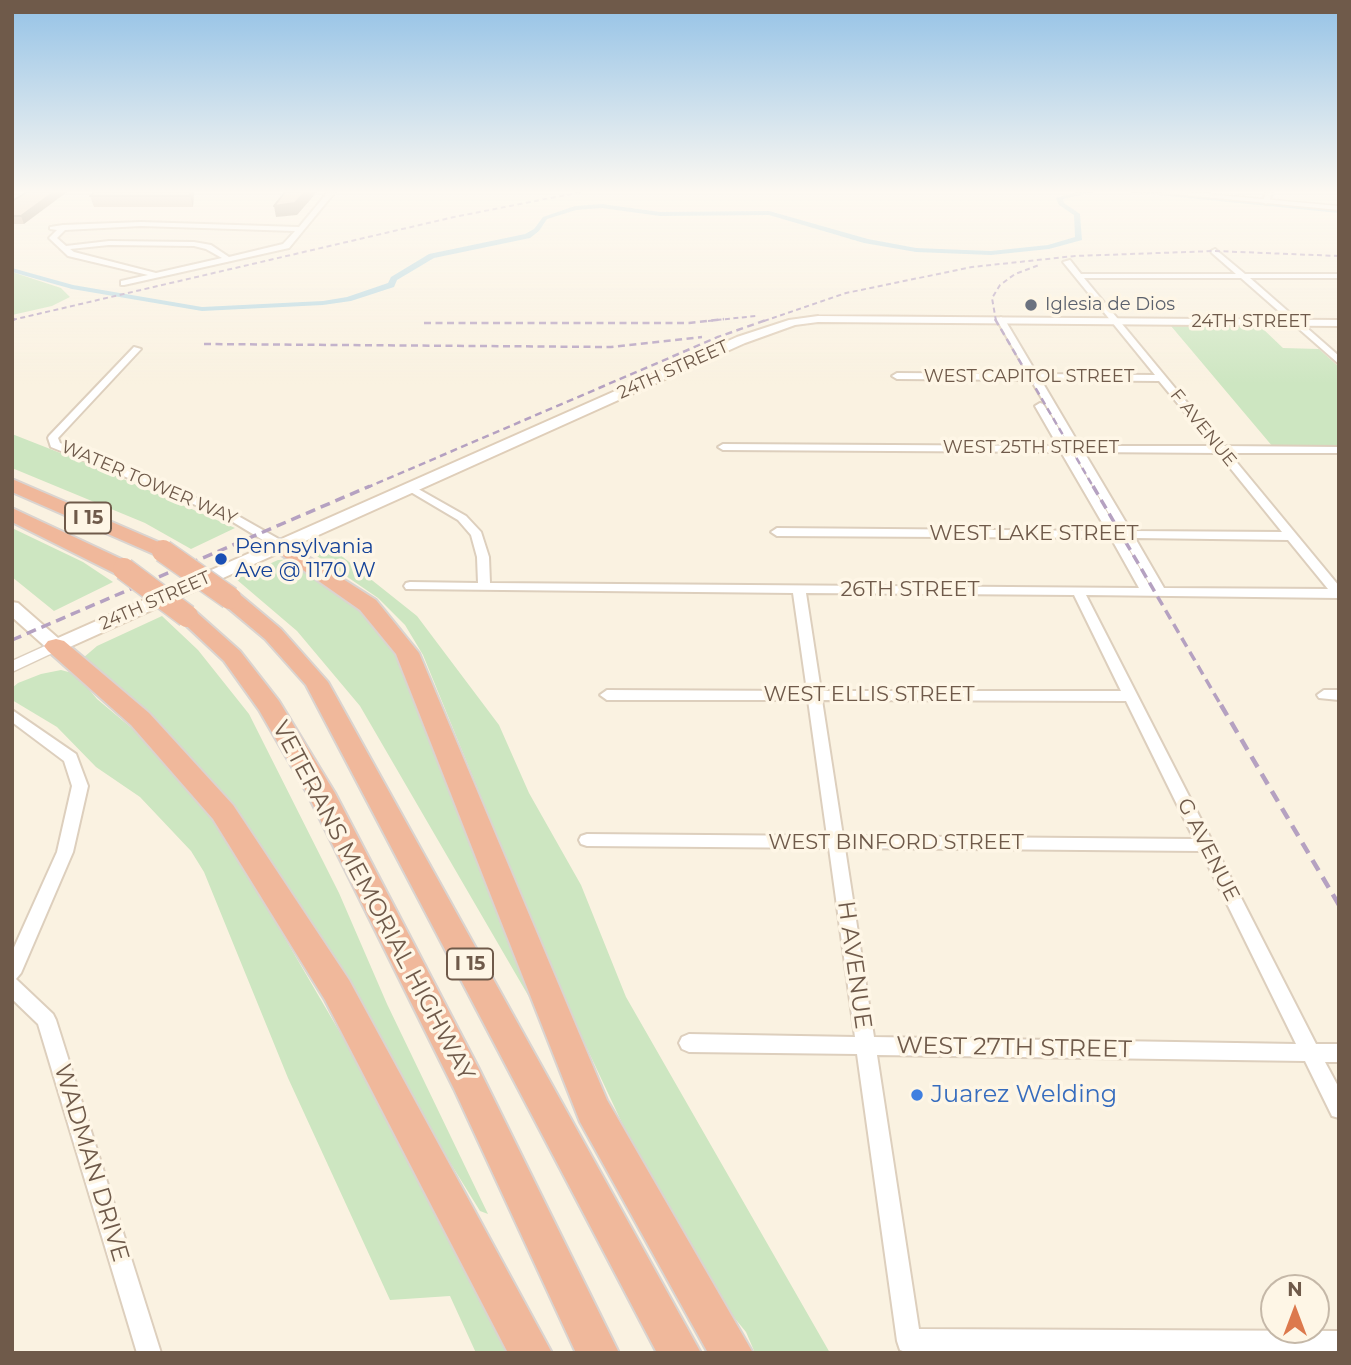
<!DOCTYPE html>
<style>
body{margin:0}
#map{position:relative;width:1351px;height:1365px;overflow:hidden;background:#faf2e1;font-family:Montserrat,sans-serif}
canvas{display:block}
.frame{position:absolute;inset:0;border:14px solid #6f5a4a;pointer-events:none}
.north{position:absolute;left:1260px;top:1274px;width:70px;height:70px;box-sizing:border-box;background:#fef6e6;border:2px solid #c5b8a8;border-radius:50%;rotate:0deg;font-size:19px;font-weight:700;line-height:28px;text-align:center;color:#6f5a4a}
.north::after{content:'';display:block;margin:auto;width:24px;height:32px;background:#dc794d;clip-path:polygon(50% 0,100% 100%,50% 72%,0 100%)}
</style>
<div id="map">
<canvas width="1351" height="1365"></canvas>
<div class="frame"></div>
<div class="north">N</div>
</div>
<script>
const ctx = document.querySelector('canvas').getContext('2d');
ctx.lineJoin = 'round';
function paint(path, color) { ctx.fillStyle = color; ctx.fill(path, 'evenodd'); }
const toPath = rows => new Path2D(rows.map(r => 'M' + r).join(''));
function stroke(path, color, width, dash) { ctx.strokeStyle = color; ctx.lineWidth = width; ctx.lineCap = dash ? 'butt' : 'round'; ctx.setLineDash(dash || []); ctx.stroke(path); }
function drawText(font, color, halo, rows, align = 'center') {
  ctx.font = font + ' Montserrat,sans-serif'; ctx.lineWidth = 7; ctx.setLineDash([]); ctx.textBaseline = 'middle'; ctx.strokeStyle = halo; ctx.fillStyle = color; for (const [text, x, y, turn = 0] of rows) {
    ctx.save(); ctx.translate(x, y); ctx.rotate((+turn || 0) * Math.PI / 180); ctx.textAlign = isNaN(turn) ? turn : align; if (halo) ctx.strokeText(text, 0, 0); ctx.fillText(text, 0, 0); ctx.restore();
  }
}
paint(toPath([
 [12,272,61,288,70,297,52,306,12,315],
 [1171,326,1260,326,1283,348,1319,349,1339,367,1339,447,1273,447],
 [12,434,91,465,235,528,191,549,145,523,12,468],
 [12,528,83,562,113,582,54,611,12,577],
 [324,542,417,616,499,725,529,793,581,885,626,997,830,1353,755,1353,746,1332,723,1304,684,1242,622,1123,562,995,423,655,405,625,378,598,314,554,313,551],
 [295,559,354,601,391,643,400,660,550,1033,360,706,297,631,236,579,278,560],
 [162,616,198,650,249,714,339,893,387,1004,488,1214,480,1211,226,800,176,742,83,658,97,646],
 [61,670,76,674,97,699,140,735,192,788,223,832,527,1353,476,1353,450,1296,390,1300,288,1078,204,872,191,851,140,797,96,767,57,727,12,700,12,688,18,683,41,674]
]), '#cde6c1');
paint(toPath([
 [1078,192,1094,192,1063,199,1064,203,1080,214,1082,240,1049,249,991,255,916,252,864,243,769,215,660,216,602,208,576,210,547,219,539,231,530,238,434,258,397,280,394,287,351,301,323,305,202,311,72,289,12,272,12,268,73,285,202,307,323,301,347,297,388,283,391,277,429,254,525,234,534,229,543,217,575,206,602,204,660,212,769,211,868,239,916,248,991,251,1048,245,1075,237,1074,215,1059,205,1056,198,1078,192],
 [1129,192,1158,192,1339,209,1339,213,1129,192]
]), '#b7d8e2');
const minor = toPath([
 [328,192,335,192,289,248,124,285,121,285,121,281,148,275,68,256,49,238,57,230,50,229,50,227,63,225,141,222,299,227,328,192],
 [141,226,295,231,283,244,229,257,211,245,194,242,109,241,66,246,57,238,65,230,141,226],
 [109,245,194,246,206,249,222,258,156,273,74,252,70,249,109,245],
 [1266,192,1272,192,1269,202,1266,204,1263,202,1266,192],
 [1215,249,1245,274,1339,274,1339,278,1250,278,1339,356,1339,364,1241,278,1084,278,1223,446,1339,447,1339,453,1229,453,1339,586,1339,598,1086,595,1316,1044,1339,1044,1339,1062,1325,1062,1339,1088,1339,1118,1332,1116,1305,1061,877,1055,919,1329,1339,1331,1339,1353,908,1353,900,1350,897,1341,857,1054,689,1052,682,1049,679,1043,682,1037,689,1034,855,1037,829,848,587,846,581,844,579,840,581,836,587,834,827,836,808,700,607,700,600,695,607,690,807,691,793,593,406,589,404,586,406,583,410,582,478,583,477,557,471,535,458,520,404,488,405,486,413,486,466,516,481,532,489,557,490,583,1139,588,1111,538,777,536,771,532,777,528,1107,531,1061,452,723,450,718,447,723,444,1058,446,1035,406,1040,403,1043,404,1070,446,1031,380,897,379,892,376,897,373,1028,374,997,320,1001,317,1005,320,1037,374,1155,375,1063,262,1070,260,1081,274,1236,274,1212,253,1211,251,1215,249],
 [1041,380,1159,381,1213,446,1080,446,1041,380],
 [1072,452,1073,452,1119,531,1118,531,1072,452],
 [1084,452,1218,453,1282,532,1131,531,1084,452],
 [1122,538,1123,538,1152,588,1151,588,1122,538],
 [1135,538,1288,540,1328,589,1164,588,1135,538],
 [806,593,1074,595,1121,691,821,691,806,593],
 [822,700,1126,701,1194,839,843,836,822,700],
 [845,848,1201,851,1296,1044,874,1037,845,848],
 [134,347,141,349,58,438,60,443,231,512,284,542,284,548,276,548,223,516,51,447,48,438,49,436,134,347],
 [1324,690,1339,690,1339,700,1319,698,1317,695,1324,690],
 [12,710,76,754,88,786,73,852,21,973,16,979,53,1014,56,1020,161,1353,137,1353,38,1024,12,999,12,952,57,852,72,786,64,761,12,722,12,710]
]);
const tertiary = toPath([
 [1153,192,1186,192,1339,206,1339,210,1153,192],
 [56,641,61,643,64,646,61,649,12,672,12,661,56,641]
]);
const secondary = toPath([
 [818,316,1339,320,1339,326,818,322,795,325,745,343,63,650,49,650,12,617,12,602,18,603,58,638,737,337,789,320,818,316]
]);
const motorway = toPath([
 [12,479,170,547,173,551,170,555,156,555,12,492,12,479],
 [12,508,132,564,135,569,132,574,116,574,12,522,12,508],
 [280,539,376,600,419,653,607,1100,753,1353,708,1353,580,1122,396,654,360,610,273,549,270,545,280,539],
 [230,591,238,593,281,629,328,682,701,1353,657,1353,306,685,265,639,222,603,219,598,222,593,230,591],
 [187,609,195,611,240,651,279,701,335,793,478,1067,619,1353,576,1353,454,1089,307,793,259,710,224,661,176,616,187,609],
 [56,639,64,641,149,713,233,805,349,980,552,1353,508,1353,325,1000,213,819,131,725,48,651,44,646,48,641,56,639]
]);
stroke(minor, '#ddcfbd', 4);
stroke(tertiary, '#ddcfbd', 3);
stroke(secondary, '#dfceb9', 4);
stroke(motorway, '#dad4d0', 4);
paint(minor, '#fff');
paint(tertiary, '#fff');
paint(secondary, '#fff');
paint(motorway, '#f0b89b');
stroke(toPath([
 [12,320,454,217,581,192],
 [708,321,756,316],
 [764,321,846,293,972,267,1075,256,1215,251,1339,256],
 [996,321,992,298,1000,285,1015,274,1039,265]
]), '#b5a1c1', 2, [5, 3.5]);
stroke(toPath([
 [995,319,1094,488],
 [12,320,15,319],
 [424,323,689,323,724,319],
 [204,344,611,347,702,337],
 [366,488,718,337,769,319]
]), '#b5a1c1', 2.5, [7, 4.5]);
stroke(toPath([
 [1093,486,1222,707],
 [12,640,370,486]
]), '#b5a1c1', 3.5, [10, 6]);
stroke(toPath([
 [1221,705,1339,905]
]), '#b5a1c1', 4.5, [12, 8]);
const motorwayBridge = toPath([
 [163,551,230,598],
 [124,569,187,616]
]);
stroke(motorwayBridge, '#dad4d0', 25, []);
stroke(motorwayBridge, '#f0b89b', 22);
paint(toPath([
 [27,192,24,224,12,224,12,201],
 [194,192,193,207,94,207,90,196]
]), '#ccb5a0');
paint(toPath([
 [54,192,67,192,24,224,21,216],
 [190,192,194,192,193,207,190,196],
 [305,192,317,192,297,215,276,217,274,206]
]), '#a69482');
const building = toPath([
 [27,192,54,192,21,216,12,216,12,201,27,192],
 [95,192,190,192,190,196,90,196,95,192],
 [285,192,305,192,295,203,274,206,285,192]
]);
paint(building, '#edd3ba');
stroke(building, '#a69482', 2);
const sky = ctx.createLinearGradient(0, 0, 0, 384);
sky.addColorStop(0, '#94c2e6');
sky.addColorStop(0.5, '#fdf9f2');
sky.addColorStop(1, '#fdf9f200');
ctx.fillStyle = sky;
ctx.fillRect(0, 0, 1351, 384);
for (const [x, y, r, color] of [
 [1031,305,7,"#6b7280"],
 [221,559,7,"#1a4fb4"],
 [917,1095,7,"#3f7fe0"]
]) { const dot = new Path2D(); dot.arc(x, y, r, 0, 2 * Math.PI); ctx.fillStyle = color; ctx.fill(dot); stroke(dot, '#fef6e6', 2.5); }
drawText('18px', '#5b616d', '#fef6e6', [
 ["Iglesia de Dios",1045,305]
], 'left');
drawText('18px', '#6f5a4a', '#fef6e6', [
 ["24TH STREET",1251,322],
 ["24TH STREET",673,370,-24],
 ["WEST CAPITOL STREET",1029,377],
 ["F AVENUE",1203,428,51],
 ["WEST 25TH STREET",1031,448],
 ["WATER TOWER WAY",149,483,23],
 ["24TH STREET",155,601,-24]
]);
for (const [x, y, w] of [
 [88,518,46],
 [470,964,46]
]) { const box = new Path2D(); box.roundRect(x - w / 2, y - 15.5, w, 31, 5); ctx.fillStyle = '#fef6e6'; ctx.fill(box); stroke(box, '#6f5a4a', 2); }
drawText('bold 19px', '#6f5a4a', null, [
 ["I 15",88,518],
 ["I 15",470,964]
]);
drawText('21px', '#6f5a4a', '#fef6e6', [
 ["WEST LAKE STREET",1034,534],
 ["26TH STREET",910,590],
 ["WEST ELLIS STREET",869,695],
 ["WEST BINFORD STREET",896,843],
 ["G AVENUE",1208,850,63]
]);
drawText('21px', '#164399', '#fef6e6', [
 ["Pennsylvania",235,547],
 ["Ave @ 1170 W",235,571]
], 'left');
drawText('24px', '#6f5a4a', '#fef6e6', [
 ["VETERANS MEMORIAL HIGHWAY",373,901,62],
 ["H AVENUE",854,965,82],
 ["WEST 27TH STREET",1014,1048,1],
 ["WADMAN DRIVE",91,1163,73]
]);
drawText('24px', '#366cbe', '#fef6e6', [
 ["Juarez Welding",931,1095]
], 'left');
</script>
